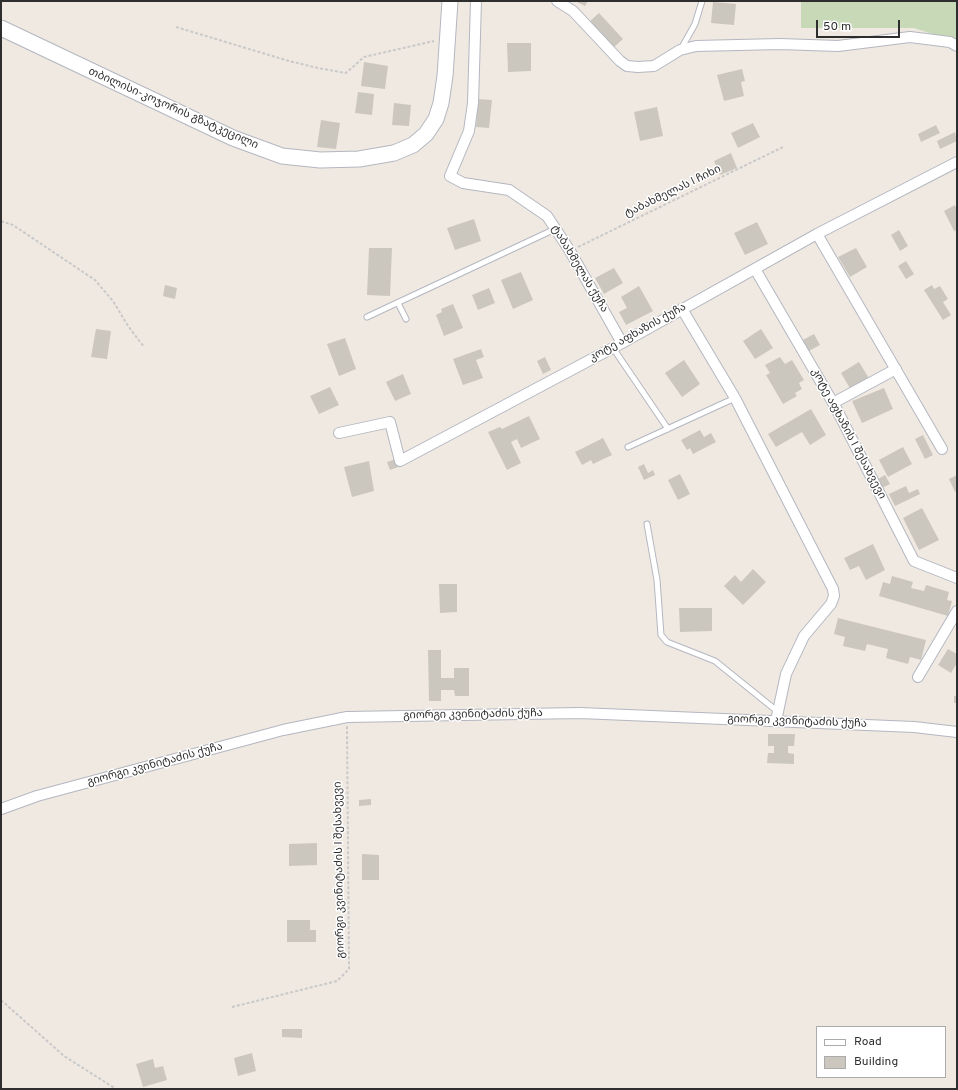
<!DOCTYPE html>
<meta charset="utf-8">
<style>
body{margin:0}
#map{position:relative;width:958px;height:1090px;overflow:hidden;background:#efe9e1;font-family:Overpass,sans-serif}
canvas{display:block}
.frame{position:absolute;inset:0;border:2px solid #2e2e2e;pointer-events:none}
.legend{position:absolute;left:816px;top:1026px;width:130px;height:52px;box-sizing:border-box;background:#fff;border:1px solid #ababab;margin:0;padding:5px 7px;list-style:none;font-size:12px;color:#2e2e2e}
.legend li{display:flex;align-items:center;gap:8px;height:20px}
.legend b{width:20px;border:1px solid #ababab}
.scale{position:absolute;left:816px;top:20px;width:84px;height:18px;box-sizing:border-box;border:2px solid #2e2e2e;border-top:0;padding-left:5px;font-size:12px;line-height:14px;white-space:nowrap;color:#2e2e2e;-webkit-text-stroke:3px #fff;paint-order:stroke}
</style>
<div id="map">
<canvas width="958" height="1090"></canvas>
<div class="frame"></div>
<ul class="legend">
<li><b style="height:5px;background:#fff"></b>Road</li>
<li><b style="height:11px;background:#cbc7bf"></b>Building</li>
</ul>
<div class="scale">50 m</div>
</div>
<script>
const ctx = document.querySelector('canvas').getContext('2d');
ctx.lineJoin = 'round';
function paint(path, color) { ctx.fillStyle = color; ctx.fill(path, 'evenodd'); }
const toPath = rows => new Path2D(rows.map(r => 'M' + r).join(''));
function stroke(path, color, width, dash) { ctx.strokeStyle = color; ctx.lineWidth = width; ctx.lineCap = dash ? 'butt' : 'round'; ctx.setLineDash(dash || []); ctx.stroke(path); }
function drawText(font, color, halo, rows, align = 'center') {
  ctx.font = font + ' Overpass,"Noto Sans Georgian",sans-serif'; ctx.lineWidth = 3; ctx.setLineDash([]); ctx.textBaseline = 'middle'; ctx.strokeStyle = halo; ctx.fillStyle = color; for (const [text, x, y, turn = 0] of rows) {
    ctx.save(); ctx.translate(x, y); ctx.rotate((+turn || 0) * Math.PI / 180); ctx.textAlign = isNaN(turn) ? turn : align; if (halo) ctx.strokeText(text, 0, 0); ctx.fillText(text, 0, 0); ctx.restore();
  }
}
paint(toPath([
 [801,1,957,1,957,42,914,28,801,28]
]), '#c8d9b8');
paint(toPath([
 [575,1,588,1,585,6],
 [713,2,736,4,734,25,711,23],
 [599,13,623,39,613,48,589,22],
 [507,43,531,43,531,71,508,72],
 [364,62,388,66,385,89,361,86],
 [742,69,745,81,741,82,744,96,724,101,717,75],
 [358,92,374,94,372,115,355,113],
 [478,99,492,100,489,128,476,127],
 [394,103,411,105,409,126,392,125],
 [657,107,663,136,640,141,634,112],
 [321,120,340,123,336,149,317,147],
 [753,123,760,137,738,148,731,133],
 [936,125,940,133,921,142,918,134],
 [955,132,957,141,940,149,937,141],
 [731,153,737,168,720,175,714,161],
 [955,205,957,210,957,230,954,231,944,211],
 [474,219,481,241,455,250,447,228],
 [757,222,768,244,745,255,734,233],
 [899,230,908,246,900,251,891,235],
 [369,248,392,248,390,296,367,295],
 [856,248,867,267,850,277,838,257],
 [906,261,914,274,906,279,898,266],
 [614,268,623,283,604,294,595,278],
 [521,272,533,300,513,309,501,280],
 [165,285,177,288,175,299,163,296],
 [932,285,934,289,940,286,948,299,943,302,951,315,943,320,924,290],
 [639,286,653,311,626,325,619,312,627,308,621,297],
 [489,288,495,303,478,310,472,295],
 [453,304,463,328,444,336,436,315,442,312,441,309],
 [96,329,111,331,107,359,91,357],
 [761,329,773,348,755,359,743,341],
 [814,334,820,345,807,352,801,341],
 [345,338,356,369,339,376,327,344],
 [481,349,484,357,476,360,483,378,463,385,453,359],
 [545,357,551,370,543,374,537,361],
 [780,357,785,364,792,360,804,380,799,383,802,389,795,393,797,396,783,404,766,375,770,373,765,365],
 [684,360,700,384,682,397,665,373],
 [859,362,870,380,851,390,841,373],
 [403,374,411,394,395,401,386,382],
 [330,387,339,405,319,414,310,396],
 [884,388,893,409,862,423,852,401],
 [811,409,826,435,810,445,802,432,776,447,768,434],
 [529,416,540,439,521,448,517,439,511,442,521,463,507,470,488,432,500,427,502,429],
 [700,430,704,437,711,433,716,442,693,454,690,448,687,450,681,440],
 [923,435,933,455,925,459,915,439],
 [603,438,612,455,593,464,591,460,582,465,575,452],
 [903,447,912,464,888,477,879,460],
 [396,459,398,467,390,470,387,462],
 [369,461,374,491,352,497,344,467],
 [644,464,648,473,653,470,655,475,644,480,638,467],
 [680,474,690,494,678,500,668,480],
 [885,475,890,484,882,488,878,479],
 [957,475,957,491,955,492,949,479],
 [906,486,909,493,918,489,920,494,895,506,889,494],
 [922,508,939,540,919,550,903,518],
 [873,544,885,570,866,580,859,566,850,570,844,558],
 [753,569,766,582,743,605,724,586,735,575,741,582],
 [892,576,913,582,911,588,924,591,926,585,949,592,947,600,952,601,948,616,879,596,883,582,890,584],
 [439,584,457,584,457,612,440,613],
 [679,608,712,608,712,631,680,632],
 [838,618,926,640,921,660,910,657,908,664,886,658,888,649,867,644,865,651,843,646,845,637,834,634],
 [948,649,957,654,957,663,951,673,938,665],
 [428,650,441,650,441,678,454,678,454,668,469,668,469,696,455,696,454,690,441,690,441,701,429,701],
 [954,696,957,696,957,703,954,703],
 [768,734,795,734,794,746,788,746,788,753,794,754,794,764,767,763,768,753,774,753,774,746,768,746],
 [371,799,371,805,359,806,359,800],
 [317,843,317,865,289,866,289,844],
 [362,854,379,855,379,880,362,880],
 [287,920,310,920,310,930,316,930,316,942,287,942],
 [282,1029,302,1029,302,1038,282,1037],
 [252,1053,256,1071,238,1076,234,1058],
 [153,1059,155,1068,163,1066,167,1080,143,1087,136,1064]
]), '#cbc7bf');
const lane = toPath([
 [681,49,695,24,702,1],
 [398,303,406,319],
 [367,317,555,229],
 [613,348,668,429],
 [628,447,735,398],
 [647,524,657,580,661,635,667,642,715,661,777,711]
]);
const street = toPath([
 [476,1,473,103,469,131,450,176,463,183,509,190,547,216,570,251,622,343],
 [557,1,573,11,620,61,627,66,638,67,654,66,680,50,696,46,780,44,838,46,910,37,950,42,957,46],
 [817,234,942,449],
 [755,269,836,408,914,561,957,578],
 [682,309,735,398,833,589,834,596,831,604,804,636,786,674,776,721],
 [833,403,896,369],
 [339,433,390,422,400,461,622,343,817,234,957,162],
 [918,677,957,611],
 [1,809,37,796,283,730,347,717,580,713,914,727,957,732]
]);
const secondary = toPath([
 [1,28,233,138,282,156,320,160,359,159,394,153,413,145,426,134,436,119,441,103,445,76,450,1]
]);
stroke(lane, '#b4b7c1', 7);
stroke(street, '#b4b7c1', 12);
stroke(secondary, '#b4b7c1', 17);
stroke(toPath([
 [176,27,289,61,318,68,346,73,364,57,434,41],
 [1,221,13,225,95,280,113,301,128,326,144,347],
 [578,247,783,147],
 [1,1000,64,1056,116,1089],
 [232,1007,337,981,349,969,347,726]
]), '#c9c9c9', 2, [3, 2]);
stroke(lane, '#fff', 5);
stroke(street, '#fff', 10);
stroke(secondary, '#fff', 15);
drawText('11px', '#2e2e2e', '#fff', [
 ["თბილისი-კოჯორის გზატკეცილი",173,109,24],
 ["ტაბახმელას I ჩიხი",673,192,-26],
 ["ტაბახმელას ქუჩა",579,269,59],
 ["კოტე აფხაზის ქუჩა",638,333,-29],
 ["კოტე აფხაზის I შესახვევი",848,434,62],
 ["გიორგი კვინიტაძის ქუჩა",473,715,-1],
 ["გიორგი კვინიტაძის ქუჩა",797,722,2],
 ["გიორგი კვინიტაძის ქუჩა",155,765,-15],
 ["გიორგი კვინიტაძის I შესახვევი",340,870,-91]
]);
</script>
